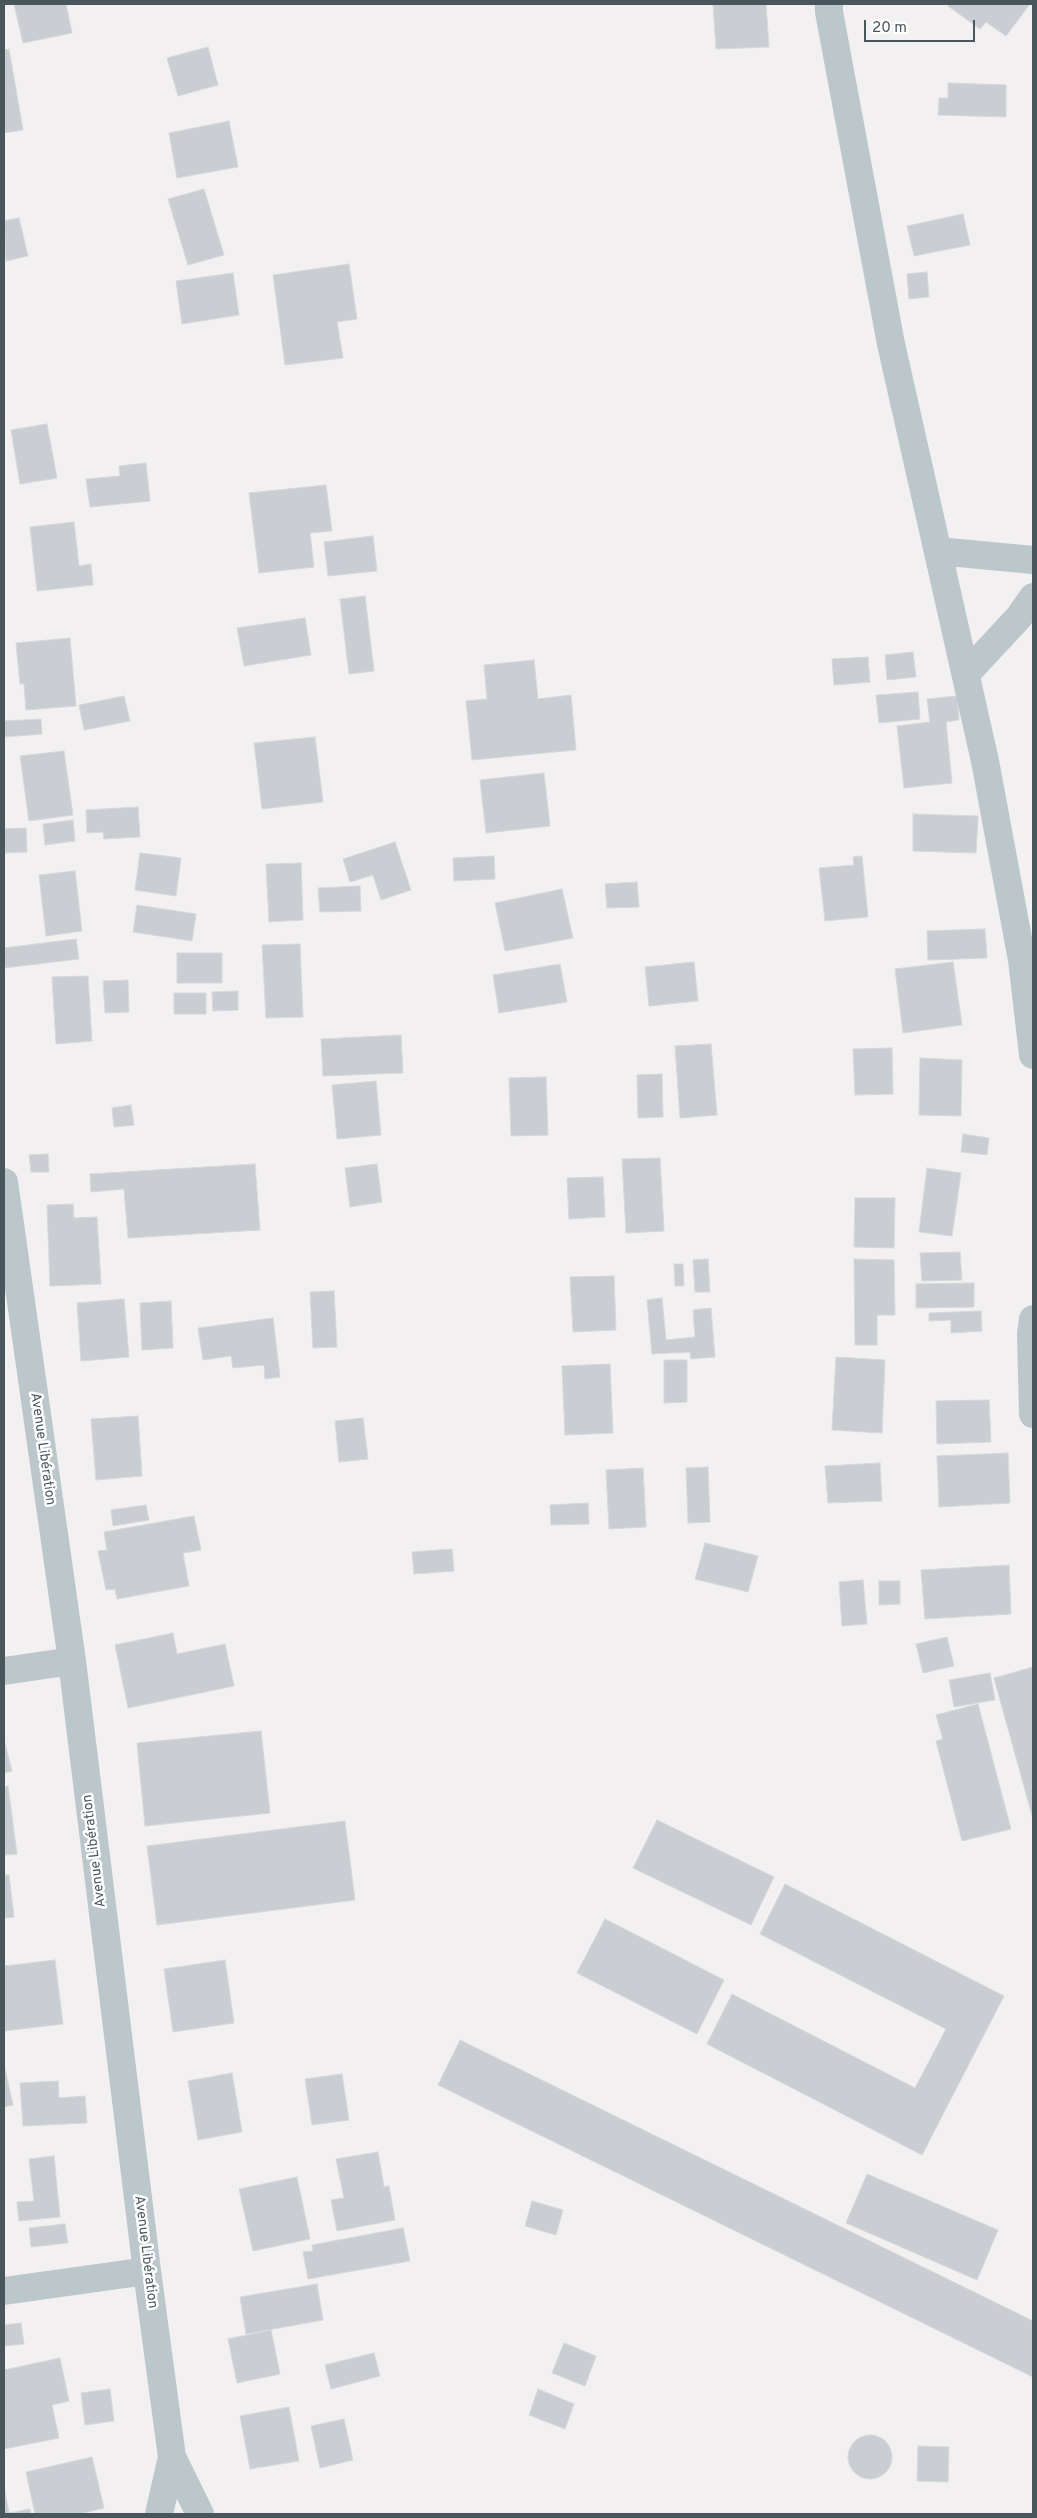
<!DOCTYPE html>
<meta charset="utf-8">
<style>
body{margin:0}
#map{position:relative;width:1037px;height:2518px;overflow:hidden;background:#f2f0f1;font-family:Overpass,sans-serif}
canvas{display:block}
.frame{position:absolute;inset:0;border:5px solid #49575d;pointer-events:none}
.scale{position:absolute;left:864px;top:20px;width:111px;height:22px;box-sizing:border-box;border:2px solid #49575d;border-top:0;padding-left:6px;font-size:15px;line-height:18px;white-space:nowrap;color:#49575d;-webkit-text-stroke:4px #fff;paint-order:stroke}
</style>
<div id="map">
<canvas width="1037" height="2518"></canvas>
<div class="frame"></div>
<div class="scale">20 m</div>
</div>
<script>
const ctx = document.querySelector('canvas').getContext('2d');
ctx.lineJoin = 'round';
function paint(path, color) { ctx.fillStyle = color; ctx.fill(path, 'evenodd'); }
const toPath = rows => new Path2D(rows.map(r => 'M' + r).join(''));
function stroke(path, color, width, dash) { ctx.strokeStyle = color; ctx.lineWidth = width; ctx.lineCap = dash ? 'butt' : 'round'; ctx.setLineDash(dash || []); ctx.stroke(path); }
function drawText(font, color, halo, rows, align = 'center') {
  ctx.font = font + ' Overpass,sans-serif'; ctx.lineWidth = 5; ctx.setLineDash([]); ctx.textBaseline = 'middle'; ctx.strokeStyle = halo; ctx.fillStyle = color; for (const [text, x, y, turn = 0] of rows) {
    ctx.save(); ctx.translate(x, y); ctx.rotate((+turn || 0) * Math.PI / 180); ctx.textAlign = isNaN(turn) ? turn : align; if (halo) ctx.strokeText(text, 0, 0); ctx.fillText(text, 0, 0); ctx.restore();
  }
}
const building = toPath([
 [14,4,66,4,72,33,23,43,14,4],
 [713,4,766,4,769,47,716,49,713,4],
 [950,4,1030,4,1006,36,986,22,980,29,948,6,950,4],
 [208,47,218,85,178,96,167,58,208,47],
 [9,49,23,130,4,133,4,50,9,49],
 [948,83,1006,85,1006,117,938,115,939,98,948,98,948,83],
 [229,121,238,167,177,178,169,133,229,121],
 [204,189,224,255,188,265,168,199,204,189],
 [963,214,970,245,914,256,907,226,963,214],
 [19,218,28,256,6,261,4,221,19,218],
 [349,264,357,319,337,322,343,358,285,365,273,275,349,264],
 [927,272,929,297,909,299,907,274,927,272],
 [233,273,239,315,182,324,176,281,233,273],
 [47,424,57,478,20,484,11,430,47,424],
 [146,463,150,501,90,507,86,479,120,476,119,466,146,463],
 [326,485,332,531,310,533,314,567,259,573,249,493,326,485],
 [74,522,79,566,91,564,93,585,37,591,30,527,74,522],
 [373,536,377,571,328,576,324,542,373,536],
 [365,596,374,671,349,674,340,599,365,596],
 [305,618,311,655,244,666,237,628,305,618],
 [70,638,76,706,26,710,24,684,20,684,16,643,70,638],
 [913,652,916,677,887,680,885,655,913,652],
 [868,657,870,682,834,685,832,659,868,657],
 [534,660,538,699,571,695,576,750,472,760,466,701,487,699,484,665,534,660],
 [918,692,920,719,879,723,876,695,918,692],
 [124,696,130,721,84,730,79,705,124,696],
 [957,696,959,720,946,722,952,783,904,788,897,726,930,722,927,699,957,696],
 [41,719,42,734,4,737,4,721,41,719],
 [315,737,323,802,262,809,254,743,315,737],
 [64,751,73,815,29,821,20,756,64,751],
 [544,773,550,826,486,833,480,780,544,773],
 [138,807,140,837,104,839,103,832,87,833,86,810,138,807],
 [913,814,978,816,976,853,913,851,913,814],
 [73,820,75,841,45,845,43,824,73,820],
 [26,828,27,852,4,853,4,829,26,828],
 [395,842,411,890,381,900,373,875,350,882,343,859,395,842],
 [140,853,181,858,176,896,135,890,140,853],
 [494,856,495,879,454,881,453,858,494,856],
 [862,856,868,917,825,921,819,868,854,865,853,857,862,856],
 [301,863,303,920,269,922,266,864,301,863],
 [75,871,82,931,46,936,39,875,75,871],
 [637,882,639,907,607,908,605,884,637,882],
 [360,886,361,911,320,912,318,888,360,886],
 [562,889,573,938,505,951,495,903,562,889],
 [137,905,196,914,192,941,133,932,137,905],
 [985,929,987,958,928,960,927,931,985,929],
 [76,939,79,959,4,968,4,948,76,939],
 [300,944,303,1017,266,1018,262,945,300,944],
 [177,953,222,953,222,983,177,983,177,953],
 [694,962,698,1001,649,1006,645,967,694,962],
 [953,962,962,1025,903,1033,895,969,953,962],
 [560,964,567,1002,499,1013,493,975,560,964],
 [88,976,92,1041,56,1044,52,977,88,976],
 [128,980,129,1012,105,1013,103,981,128,980],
 [238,991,238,1010,213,1011,212,992,238,991],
 [174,993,206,993,206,1014,174,1014,174,993],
 [401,1035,403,1073,323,1076,321,1039,401,1035],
 [711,1044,717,1115,680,1118,675,1046,711,1044],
 [892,1048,893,1094,855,1095,853,1049,892,1048],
 [920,1058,962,1060,961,1116,919,1115,920,1058],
 [662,1074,663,1117,638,1118,637,1075,662,1074],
 [546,1077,548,1135,511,1136,509,1078,546,1077],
 [376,1081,381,1135,337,1139,332,1085,376,1081],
 [131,1105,134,1125,114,1127,112,1108,131,1105],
 [963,1134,989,1138,987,1155,961,1152,963,1134],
 [48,1154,49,1172,31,1172,29,1155,48,1154],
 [660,1158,664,1231,626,1233,622,1159,660,1158],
 [255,1164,260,1230,128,1238,124,1189,91,1192,90,1174,255,1164],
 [377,1164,382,1202,350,1207,345,1168,377,1164],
 [927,1168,961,1173,952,1236,919,1232,927,1168],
 [603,1177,605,1217,569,1219,567,1178,603,1177],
 [855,1198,895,1198,894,1248,854,1247,855,1198],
 [73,1204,74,1218,97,1217,101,1284,50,1286,47,1205,73,1204],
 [960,1252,962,1280,922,1281,920,1253,960,1252],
 [708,1259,710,1292,695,1292,693,1260,708,1259],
 [854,1259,894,1260,895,1315,877,1315,877,1345,855,1345,854,1259],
 [674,1264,683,1264,684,1286,675,1286,674,1264],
 [614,1276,616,1330,573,1332,570,1277,614,1276],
 [974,1283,974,1307,916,1308,916,1284,974,1283],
 [334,1291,337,1347,313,1348,310,1292,334,1291],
 [662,1298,666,1340,695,1337,693,1310,711,1308,715,1357,691,1359,690,1352,652,1354,647,1300,662,1298],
 [124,1299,129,1357,81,1361,77,1303,124,1299],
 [171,1301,173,1348,142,1350,140,1303,171,1301],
 [981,1311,982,1331,951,1333,951,1320,929,1321,929,1313,981,1311],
 [273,1318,280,1377,265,1379,264,1365,233,1368,231,1356,203,1360,198,1328,273,1318],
 [836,1357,885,1360,882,1433,832,1430,836,1357],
 [664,1360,687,1360,687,1402,664,1403,664,1360],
 [610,1364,613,1433,565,1435,562,1366,610,1364],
 [989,1400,991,1442,937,1444,936,1401,989,1400],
 [138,1416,142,1476,96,1480,91,1419,138,1416],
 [363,1418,368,1459,339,1462,335,1421,363,1418],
 [1008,1453,1010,1503,939,1507,937,1456,1008,1453],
 [880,1463,882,1501,828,1503,825,1466,880,1463],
 [708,1467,710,1522,688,1523,686,1468,708,1467],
 [643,1468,646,1527,609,1529,606,1470,643,1468],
 [588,1503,589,1524,551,1525,550,1505,588,1503],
 [146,1505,149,1520,113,1526,111,1510,146,1505],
 [194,1516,201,1550,183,1553,189,1586,117,1599,115,1589,106,1590,98,1551,107,1550,104,1532,194,1516],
 [705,1543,758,1556,748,1592,695,1579,705,1543],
 [452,1549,454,1571,414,1574,412,1552,452,1549],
 [1009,1565,1011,1614,925,1619,921,1570,1009,1565],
 [863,1580,867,1624,842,1626,839,1582,863,1580],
 [879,1581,900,1581,900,1604,879,1605,879,1581],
 [173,1633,177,1654,225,1644,234,1686,128,1708,115,1645,173,1633],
 [947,1637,954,1666,923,1673,916,1644,947,1637],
 [1033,1667,1033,1819,994,1678,1033,1667],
 [990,1673,995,1700,954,1707,949,1680,990,1673],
 [978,1704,1011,1829,962,1841,936,1741,943,1739,936,1715,978,1704],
 [261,1731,270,1813,145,1826,137,1743,261,1731],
 [4,1739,12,1771,4,1773,4,1739],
 [8,1786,17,1854,4,1855,4,1787,8,1786],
 [657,1820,774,1877,751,1925,633,1868,657,1820],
 [345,1821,355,1900,157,1925,147,1846,345,1821],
 [4,1875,9,1875,14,1917,4,1918,4,1875],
 [785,1884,1004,1996,922,2155,707,2044,732,1994,915,2088,946,2029,760,1934,785,1884],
 [605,1919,724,1980,697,2034,577,1973,605,1919],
 [55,1960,63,2024,4,2031,4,1966,55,1960],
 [225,1960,234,2023,173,2032,164,1969,225,1960],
 [460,2040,1033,2321,1033,2377,438,2085,460,2040],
 [4,2064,13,2105,4,2107,4,2064],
 [232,2073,242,2132,198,2140,188,2081,232,2073],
 [342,2074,349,2120,312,2125,305,2079,342,2074],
 [58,2081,59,2098,85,2096,87,2123,23,2126,20,2083,58,2081],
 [378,2152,384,2187,389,2186,395,2220,337,2231,331,2200,344,2198,336,2159,378,2152],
 [54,2156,60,2217,19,2221,17,2202,34,2201,29,2159,54,2156],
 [867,2174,998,2230,977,2280,846,2223,867,2174],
 [297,2177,310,2239,253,2251,239,2189,297,2177],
 [532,2201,563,2210,556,2235,525,2226,532,2201],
 [65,2224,68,2243,31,2247,29,2228,65,2224],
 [403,2228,410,2261,308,2279,303,2252,313,2251,312,2245,403,2228],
 [317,2284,323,2320,246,2334,240,2297,317,2284],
 [21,2323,24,2344,4,2346,4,2325,21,2323],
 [271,2330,280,2374,237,2383,228,2339,271,2330],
 [564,2343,596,2356,585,2386,552,2373,564,2343],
 [374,2353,380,2376,331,2389,325,2365,374,2353],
 [60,2358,69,2401,52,2405,59,2438,4,2449,4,2370,60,2358],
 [110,2389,114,2421,85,2425,81,2393,110,2389],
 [538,2389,574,2404,565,2429,529,2415,538,2389],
 [289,2407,299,2461,250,2469,240,2416,289,2407],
 [344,2419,353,2460,320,2468,311,2426,344,2419],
 '848 2457a22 22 0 1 1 44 0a22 22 0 1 1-44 0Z',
 [918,2446,949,2447,948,2482,917,2481,918,2446],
 [92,2457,104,2508,79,2514,35,2514,26,2472,92,2457],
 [4,2486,9,2513,30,2509,31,2514,4,2514,4,2486]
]);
paint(building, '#caced2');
stroke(building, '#d4d8db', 1);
stroke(toPath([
 [829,4,829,12,891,344,985,761,1022,960,1033,1055],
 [938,551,1033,560],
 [966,674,1019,617,1033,597],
 [4,1182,72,1661,147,2271,172,2457,200,2514],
 [1033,1319,1031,1334,1033,1414],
 [4,1671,72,1661],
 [4,2291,147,2271],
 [159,2514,172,2457]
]), '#bcc7cc', 28);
drawText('14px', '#49575d', '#fff', [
 ["Avenue Libération",42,1449,82],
 ["Avenue Libération",95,1851,-97],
 ["Avenue Libération",145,2252,83]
]);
</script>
